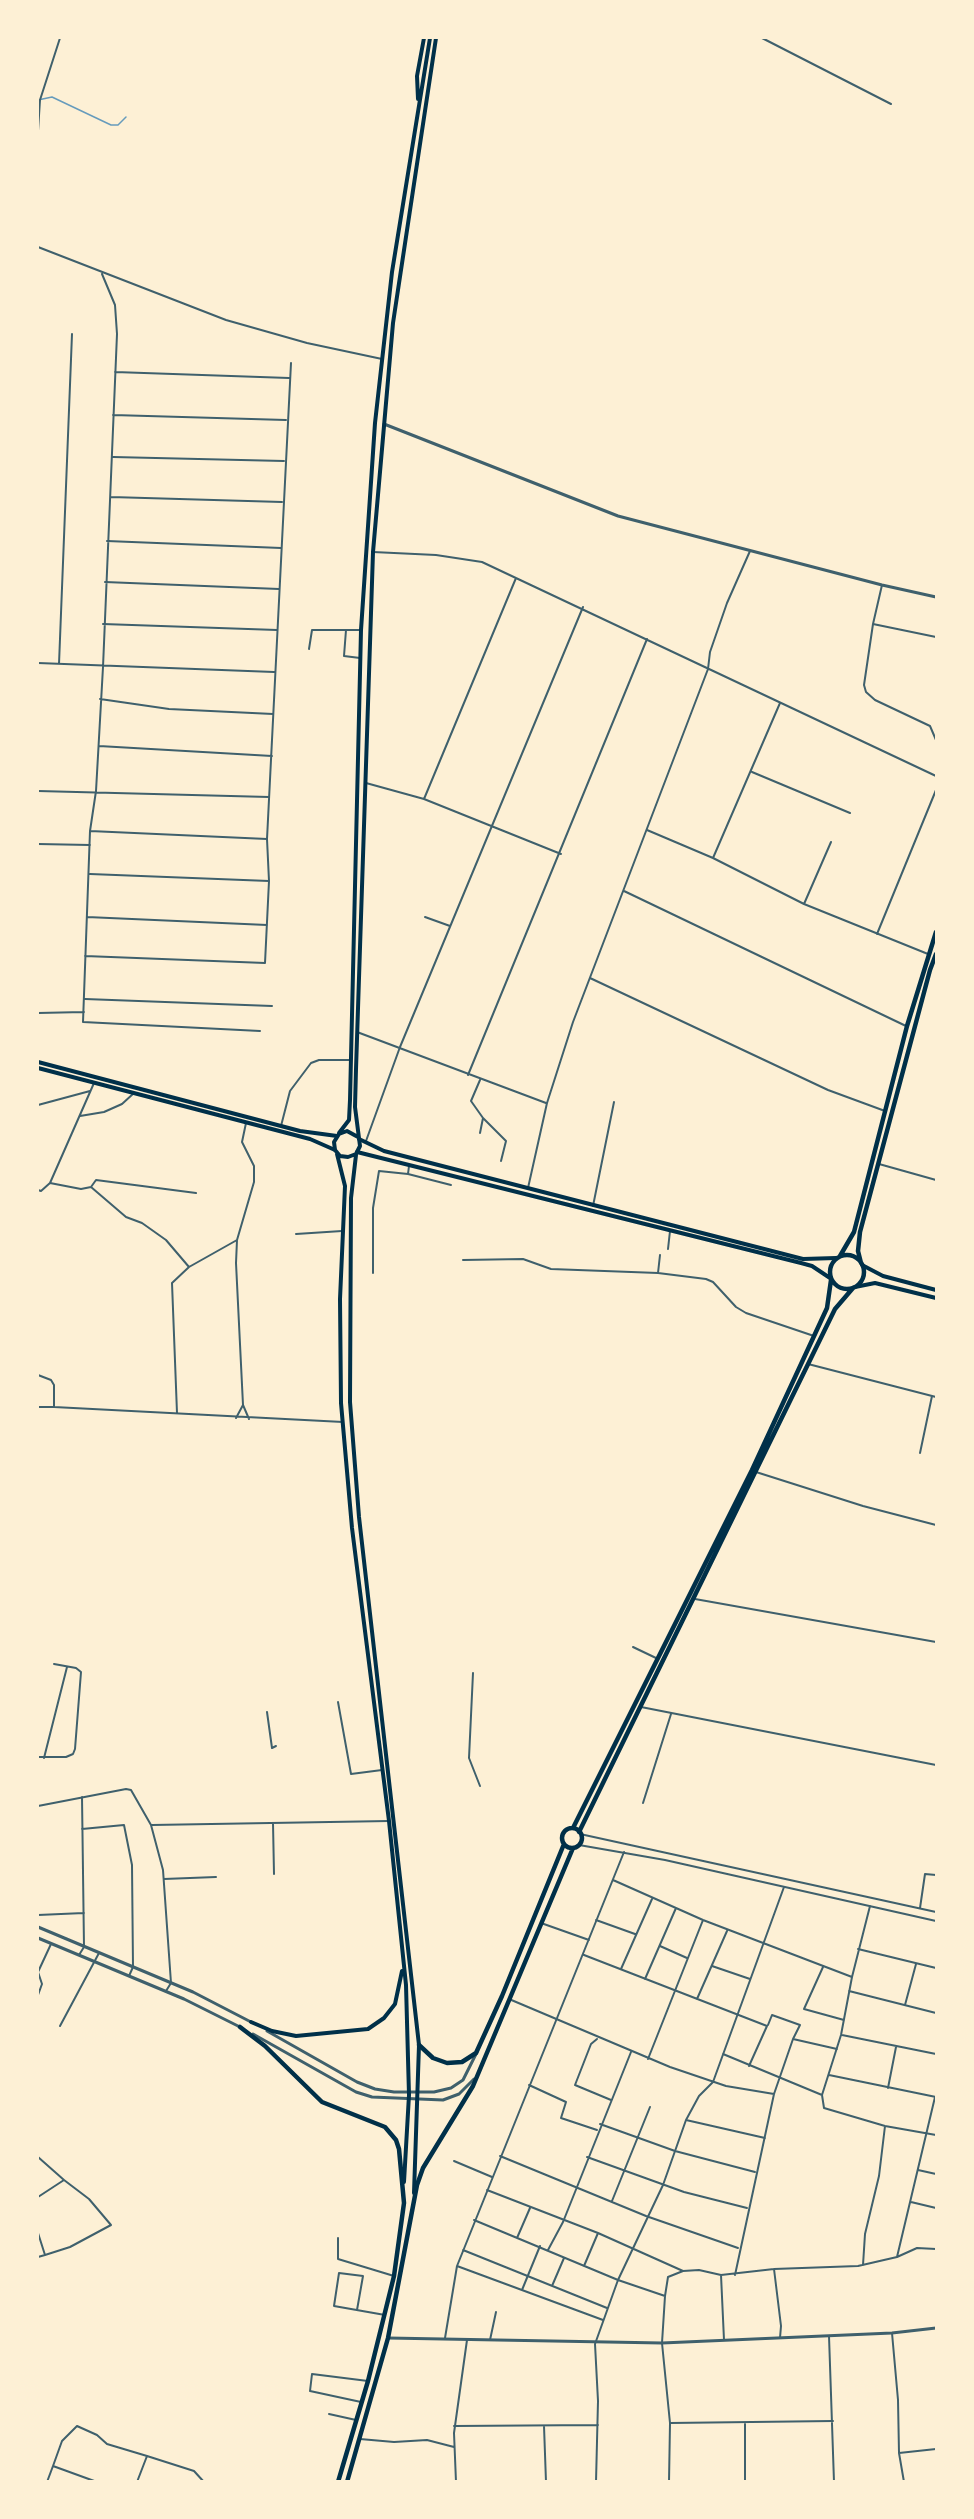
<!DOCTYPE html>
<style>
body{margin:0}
#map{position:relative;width:974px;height:2519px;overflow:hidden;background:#fdf0d5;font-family:Figtree,sans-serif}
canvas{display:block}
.frame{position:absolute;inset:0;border:39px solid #fdf0d5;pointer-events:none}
</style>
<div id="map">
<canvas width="974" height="2519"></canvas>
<div class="frame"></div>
</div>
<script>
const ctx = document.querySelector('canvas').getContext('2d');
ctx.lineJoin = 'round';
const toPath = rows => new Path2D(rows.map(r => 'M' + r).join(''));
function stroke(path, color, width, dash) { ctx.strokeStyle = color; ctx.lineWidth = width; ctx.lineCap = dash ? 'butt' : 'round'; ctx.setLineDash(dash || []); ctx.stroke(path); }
stroke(toPath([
 [38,100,52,97,111,125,118,125,126,117]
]), '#669bbc', 1.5);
stroke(toPath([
 [762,38,891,104],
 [38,131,40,100,60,38],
 [38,247,226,320,307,343,382,359],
 [102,274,115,305,117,334,103,667,96,791,90,831,83,1022,260,1031],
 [115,372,289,378],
 [113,415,286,420],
 [113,457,284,461],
 [111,497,282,502],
 [107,541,281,548],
 [373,552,436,555,482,562,936,776],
 [105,582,279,589],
 [882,585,873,624,864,685,866,692,875,700,930,726,936,740],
 [103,624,277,630],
 [873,624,936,637],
 [309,649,312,630,346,630],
 [360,658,344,656,346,630,361,630],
 [38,663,274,672],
 [59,664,72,334],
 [100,699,169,709,273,714],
 [99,746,272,756],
 [752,772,850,813],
 [936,776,936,744],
 [366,783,424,799,561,854],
 [38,791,269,797],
 [424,799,516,578],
 [647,830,713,858,804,904,928,954],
 [90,831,267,839],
 [38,844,90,845],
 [713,858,780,703],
 [90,874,269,881],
 [624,891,906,1026],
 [804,904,831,842],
 [87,917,267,925],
 [425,917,450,926],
 [877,934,936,790],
 [85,956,265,963,269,881,267,839,291,363],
 [590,978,828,1090,885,1111],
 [85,999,272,1006],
 [38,1013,84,1012],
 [357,1032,546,1103],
 [468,1075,647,639],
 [480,1080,471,1101,483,1118,480,1133],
 [38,1105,90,1091],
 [80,1116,104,1112,122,1104,134,1093],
 [483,1118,506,1141,501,1161],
 [246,1123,242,1142,254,1166,254,1182,237,1240,236,1263,243,1405,249,1419],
 [281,1126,290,1091,311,1063,319,1060,350,1060],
 [366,1141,400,1047,583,607],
 [879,1164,936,1180],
 [408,1174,451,1185],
 [50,1183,81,1189,91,1187,96,1180,196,1193],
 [91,1187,126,1217,142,1223,166,1240,189,1267],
 [528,1188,547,1103,573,1022,708,669,710,652,727,603,750,551],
 [38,1190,41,1191,50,1183,94,1083],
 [593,1206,614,1102],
 [296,1234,342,1231],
 [668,1249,670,1231],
 [463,1260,523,1259,551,1269,658,1273,706,1279,713,1282,736,1307,746,1313,814,1336],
 [373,1273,373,1208,379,1171,408,1174,409,1166],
 [658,1273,660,1255],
 [808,1364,936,1397],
 [38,1375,51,1380,54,1385,54,1407,343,1422],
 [38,1407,53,1407],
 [177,1413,172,1283,189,1267,237,1240],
 [236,1418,243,1405],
 [920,1453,932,1396],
 [756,1472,863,1506,936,1525],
 [695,1599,936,1642],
 [633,1647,656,1658],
 [473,1673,469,1758,480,1786],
 [338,1702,351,1774,382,1770],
 [641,1707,936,1765],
 [267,1712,272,1748,276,1746],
 [38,1757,66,1757,73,1754,75,1749,81,1672,76,1668,54,1664],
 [44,1758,67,1667],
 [643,1803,671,1714],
 [38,1806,126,1789,131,1790,151,1825,163,1870,171,1983,166,1991],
 [273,1823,274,1874],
 [152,1825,389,1821],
 [82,1829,124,1825,132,1865,133,1967,129,1976],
 [580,1834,936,1912],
 [579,1845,665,1860,936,1921],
 [164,1879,216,1877],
 [613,1880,703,1920,852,1977],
 [870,1906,852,1977,841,2035,822,2095,824,2108,885,2126,936,2135],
 [920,1908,925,1874,936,1875],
 [38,1915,84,1913],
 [596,1920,635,1934],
 [541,1923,589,1940],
 [660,1946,687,1958],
 [858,1949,936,1968],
 [79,1955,84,1947,82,1797],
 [584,1955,767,2026,749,2066],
 [712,1966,750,1979],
 [823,1967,804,2009,844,2020],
 [621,1969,652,1899],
 [645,1979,676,1908],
 [849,1991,936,2013],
 [38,1995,42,1984,38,1972,51,1944],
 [509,1999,670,2067,726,2086,774,2094],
 [697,1999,727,1931],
 [905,2005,916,1964],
 [768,2025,772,2015,800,2025,793,2039],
 [60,2026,99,1953],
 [842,2035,936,2054],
 [597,2039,591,2044,575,2085,611,2100],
 [723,2054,822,2095],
 [648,2059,703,1920],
 [829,2075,936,2097],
 [529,2085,566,2102,561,2118,597,2130],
 [888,2088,896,2047],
 [686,2120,765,2138],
 [600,2124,675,2151,755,2172],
 [500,2156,646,2216,738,2248],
 [38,2157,64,2180,38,2197],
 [587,2157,684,2192,747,2208],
 [454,2161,492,2177],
 [918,2170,936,2174],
 [487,2190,598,2233,683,2271,699,2270,721,2275,774,2269,858,2266,897,2257,917,2248,936,2249],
 [612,2201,650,2107],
 [911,2202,936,2208],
 [474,2220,618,2280,665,2296],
 [38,2233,45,2255,38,2257],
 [338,2238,338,2259,394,2276],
 [517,2238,530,2208],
 [463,2250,607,2308],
 [548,2250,563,2222,631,2052],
 [45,2255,70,2247,111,2225,89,2199,64,2180],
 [897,2257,935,2097],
 [863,2265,865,2234,879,2176,885,2126],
 [457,2266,603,2320],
 [584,2266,598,2233],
 [774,2269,781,2326,780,2338],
 [721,2275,724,2340],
 [735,2275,774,2094,793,2039,837,2049],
 [552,2286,564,2258],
 [522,2290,540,2246],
 [357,2310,363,2276,339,2273,334,2306,385,2315],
 [892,2333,898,2400,899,2453,904,2482],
 [829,2336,834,2482],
 [445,2338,457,2266,624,1852],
 [490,2340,496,2312],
 [361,2402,310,2391,312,2374,368,2381],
 [329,2414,356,2420],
 [670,2423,833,2421],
 [745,2424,745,2482],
 [454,2426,598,2425],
 [544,2426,546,2482],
 [360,2439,394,2442,427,2440,454,2447],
 [899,2453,936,2449],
 [53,2466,62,2441,77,2426,97,2435,107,2444,147,2456],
 [47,2482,53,2466,97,2482],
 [137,2482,147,2456,194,2471,204,2482],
 [456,2482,454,2433,467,2340],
 [596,2482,598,2401,595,2344,618,2280,663,2185,686,2120,699,2096,713,2082,784,1887],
 [669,2482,670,2423,662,2343,665,2296,668,2277,683,2271]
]), '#3f606c', 2);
stroke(toPath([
 [384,424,618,516,882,585,936,597],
 [38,1927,193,1992,251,2022],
 [38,1938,184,1999,242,2028],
 [267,2031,357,2082,375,2089,394,2092,434,2092,451,2088,463,2080,477,2052],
 [253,2034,356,2092,372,2097,443,2100,459,2094,474,2079],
 [388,2338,662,2343,892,2333,936,2328]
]), '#3f606c', 3);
stroke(toPath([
 [38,1062,300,1131,337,1136],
 [38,1068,310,1139,335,1150],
 [359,1139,384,1151,803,1259,836,1258],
 [357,1152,801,1263,812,1266,830,1278],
 [862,1265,883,1276,936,1290],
 [855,1287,875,1283,936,1298]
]), '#003049', 4);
stroke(toPath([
 [418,99,417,76,424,38],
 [339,1133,349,1120,350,1100,361,630,375,423,392,272,430,38],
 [358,1137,347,1131,339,1134,334,1142,335,1150,340,1156,348,1157,356,1154,360,1146,355,1107,356,1069,373,552,393,323,436,38],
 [337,1154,345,1186,340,1299,341,1403,352,1528,389,1821,406,1985,409,2095,404,2182],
 [356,1155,351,1198,350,1402,359,1517,419,2045,414,2193],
 [251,2022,272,2031,296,2036,368,2029,384,2018,395,2004,402,1971]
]), '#003049', 4);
stroke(toPath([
 '830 1272a17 17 0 1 1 34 0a17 17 0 1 1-34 0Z',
 [840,1256,854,1232,907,1026,936,932],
 [861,1263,858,1251,860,1232,930,970,936,954],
 [573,1828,752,1470,827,1308,831,1280],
 '562 1838a10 10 0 1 1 20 0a10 10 0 1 1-20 0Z',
 [579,1832,835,1309,853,1288],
 [240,2027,265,2046,322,2102,385,2127,396,2140,399,2149,404,2203,394,2276,368,2381,338,2482],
 [419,2045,433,2058,447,2063,462,2062,476,2053,502,1996,564,1844],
 [347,2482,388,2338,417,2185,423,2168,473,2086,573,1848]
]), '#003049', 4.5);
</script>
